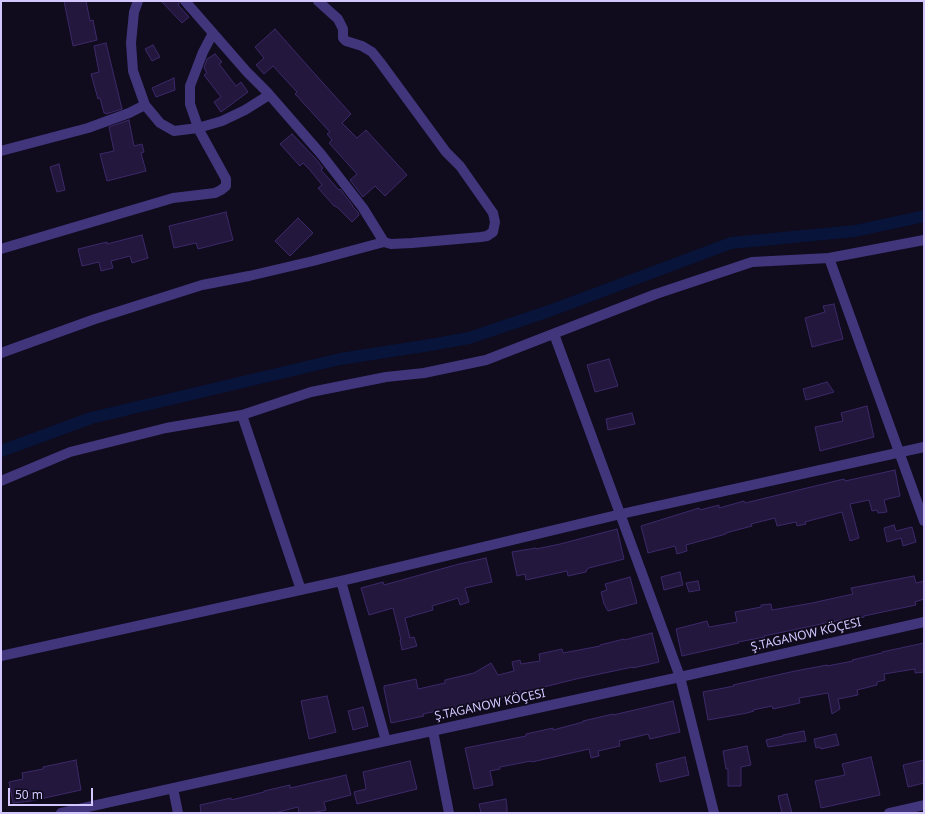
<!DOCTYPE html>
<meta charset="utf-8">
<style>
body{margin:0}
#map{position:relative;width:925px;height:814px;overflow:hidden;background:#100b1d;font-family:"Noto Sans",sans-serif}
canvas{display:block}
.frame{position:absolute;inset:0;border:2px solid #d4c7ff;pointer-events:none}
.scale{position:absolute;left:8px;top:788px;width:85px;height:18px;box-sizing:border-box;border:2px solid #d4c7ff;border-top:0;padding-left:5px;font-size:12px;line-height:14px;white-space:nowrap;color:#d4c7ff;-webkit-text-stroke:3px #100b1d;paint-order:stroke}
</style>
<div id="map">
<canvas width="925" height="814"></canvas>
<div class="frame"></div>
<div class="scale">50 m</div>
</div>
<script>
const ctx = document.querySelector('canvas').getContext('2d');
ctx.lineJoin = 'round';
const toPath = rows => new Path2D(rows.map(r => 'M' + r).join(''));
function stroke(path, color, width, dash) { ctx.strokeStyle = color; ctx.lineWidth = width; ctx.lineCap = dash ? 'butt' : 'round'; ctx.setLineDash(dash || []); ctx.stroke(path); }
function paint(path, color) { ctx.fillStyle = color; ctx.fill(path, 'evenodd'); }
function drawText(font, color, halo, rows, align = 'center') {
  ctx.font = font + ' "Noto Sans",sans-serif'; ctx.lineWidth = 3.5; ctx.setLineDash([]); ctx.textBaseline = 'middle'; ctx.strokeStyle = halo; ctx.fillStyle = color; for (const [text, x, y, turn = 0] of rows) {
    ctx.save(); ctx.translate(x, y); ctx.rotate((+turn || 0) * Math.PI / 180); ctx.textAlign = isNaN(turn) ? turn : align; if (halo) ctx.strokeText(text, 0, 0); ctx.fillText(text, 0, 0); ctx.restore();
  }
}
stroke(toPath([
 [1,451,91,418,340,359,424,346,469,338,552,310,731,243,855,231,924,216]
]), '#081439', 12);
const building = toPath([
 [64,1,86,1,90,21,93,20,97,40,73,46,64,1],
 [161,1,179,1,179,4,178,5,189,17,182,23,161,1],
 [275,29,314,73,351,114,342,123,357,138,366,130,407,175,385,196,375,186,363,197,350,180,357,174,329,143,332,140,327,134,330,132,295,94,297,92,273,66,264,74,256,65,264,58,255,47,275,29],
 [106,43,122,109,106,114,106,113,104,113,100,98,98,99,91,74,99,72,94,46,106,43],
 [153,45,160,57,152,61,145,49,153,45],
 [215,54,222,62,219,64,236,86,241,82,248,92,221,112,214,102,221,97,204,75,207,73,204,68,207,59,215,54],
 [174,78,175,90,156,97,152,88,174,78],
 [129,120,134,146,142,144,144,152,141,153,146,171,107,181,100,154,114,151,109,127,129,120],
 [292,134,316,159,323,168,321,170,339,190,340,189,353,206,352,206,358,212,359,215,352,222,338,208,335,206,334,206,318,188,322,185,310,170,303,163,300,166,280,144,292,134],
 [59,164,65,190,57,192,50,167,59,164],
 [226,212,233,240,198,249,196,243,174,248,169,226,226,212],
 [298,218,313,233,290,256,275,241,298,218],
 [142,235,148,258,132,263,130,256,111,261,113,268,101,271,99,262,82,266,78,249,107,242,107,244,142,235],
 [834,304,843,339,812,347,805,318,825,312,823,306,834,304],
 [609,359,618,386,595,392,587,365,609,359],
 [827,382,834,392,806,400,803,389,827,382],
 [867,406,874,437,820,451,815,427,843,421,841,413,867,406],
 [632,413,635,424,608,430,606,419,632,413],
 [895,470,900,496,884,500,887,512,878,513,877,510,872,511,869,500,850,504,859,538,850,541,842,512,805,522,806,524,797,526,796,522,777,526,775,518,751,524,752,526,726,533,726,534,686,545,687,551,677,554,675,546,648,553,641,526,699,508,700,510,719,505,719,508,744,501,745,503,844,479,845,481,895,470],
 [894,525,896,531,912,527,916,542,903,546,901,538,887,542,884,528,894,525],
 [617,529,624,559,589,568,587,569,586,572,568,576,567,571,526,580,525,574,517,576,512,552,536,548,536,549,560,544,617,529],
 [486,558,492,582,465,588,469,602,460,605,458,598,432,606,433,610,405,618,410,638,414,637,417,646,402,650,400,640,401,640,393,608,369,615,361,588,383,582,384,585,459,564,486,558],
 [680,572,683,585,664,590,661,577,680,572],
 [914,576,916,583,924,581,924,599,915,602,916,605,864,616,864,617,841,622,841,620,764,636,765,637,738,642,739,643,682,656,676,629,707,621,709,627,737,622,735,612,761,607,761,605,771,604,772,610,812,603,853,594,851,588,914,576],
 [630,577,637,603,608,611,604,604,601,592,607,590,605,584,630,577],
 [698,581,700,590,689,592,686,583,698,581],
 [652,633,659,662,633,668,633,667,576,679,476,704,476,703,452,709,451,708,423,714,424,716,391,723,384,689,384,686,416,679,418,689,445,683,445,680,474,673,491,663,498,675,514,671,512,662,520,660,521,664,540,661,539,654,562,649,563,653,600,646,600,645,624,639,624,640,652,633],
 [924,643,924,672,915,673,915,669,884,674,885,680,877,682,877,685,857,690,858,695,838,699,840,709,832,714,828,693,799,698,800,703,773,709,772,706,753,710,754,711,747,713,708,720,703,692,734,686,733,685,795,671,827,665,827,666,853,661,852,660,882,653,882,652,924,643],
 [327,696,336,732,309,739,301,701,327,696],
 [673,701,680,732,650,739,648,734,619,741,620,746,598,751,599,756,591,758,589,749,532,762,531,761,500,767,500,769,490,771,493,785,474,789,465,748,526,736,526,734,553,728,553,730,583,722,583,721,613,714,613,715,673,701],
 [363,707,368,726,353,730,348,711,363,707],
 [804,731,806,741,768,747,766,740,783,736,783,735,804,731],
 [836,734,839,745,821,749,820,747,816,748,814,739,836,734],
 [747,746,751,765,741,767,741,786,728,786,728,769,726,769,723,751,747,746],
 [685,757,689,775,660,782,656,764,685,757],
 [871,757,880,795,821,808,815,781,845,775,842,764,871,757],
 [76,760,81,790,31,801,13,803,9,782,23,779,22,773,43,769,43,767,76,760],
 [924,760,924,783,908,787,903,765,924,760],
 [410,761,417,789,357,804,354,792,366,789,363,772,410,761],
 [346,775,351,795,324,802,326,810,311,813,299,813,298,807,275,813,201,813,200,805,231,798,231,800,264,792,264,791,290,785,290,788,346,775],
 [787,794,792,813,782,813,778,796,787,794],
 [506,799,507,807,507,812,502,813,481,813,479,804,506,799]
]);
paint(building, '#23173d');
stroke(building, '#3d296a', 1);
stroke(toPath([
 [138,1,134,12,131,43,133,71,145,105,160,123,174,131,198,128,222,121,245,110,269,95],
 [185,1,247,72,267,92,321,154,363,208,384,242],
 [1,151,88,128,129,113,145,105],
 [1,249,173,198,215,193,221,190,226,186,226,179,199,130,190,104,190,86,203,52,213,33],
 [829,258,924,521],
 [554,334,680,677,714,813],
 [1,353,95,319,202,285,249,276,313,261,384,242,391,244,412,243,481,237,487,236,493,232,495,222,493,213,460,166,446,152,380,62,372,52,362,46,346,41,343,38,343,29,338,19,318,1],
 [242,415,301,590],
 [1,481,70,452,166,428,242,415,311,392,386,377,424,373,486,360,656,294,752,262,829,258,924,240],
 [341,581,386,741],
 [1,656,341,581,621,514,924,447],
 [433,731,449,813],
 [173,788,178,813],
 [61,813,386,741,680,677,924,622],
 [889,813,924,805]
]), '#41367c', 10);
drawText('12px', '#d4c7ff', '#100b1d', [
 ["Ş.TAGANOW KÖÇESI",806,635,-13],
 ["Ş.TAGANOW KÖÇESI",490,705,-12]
]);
</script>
